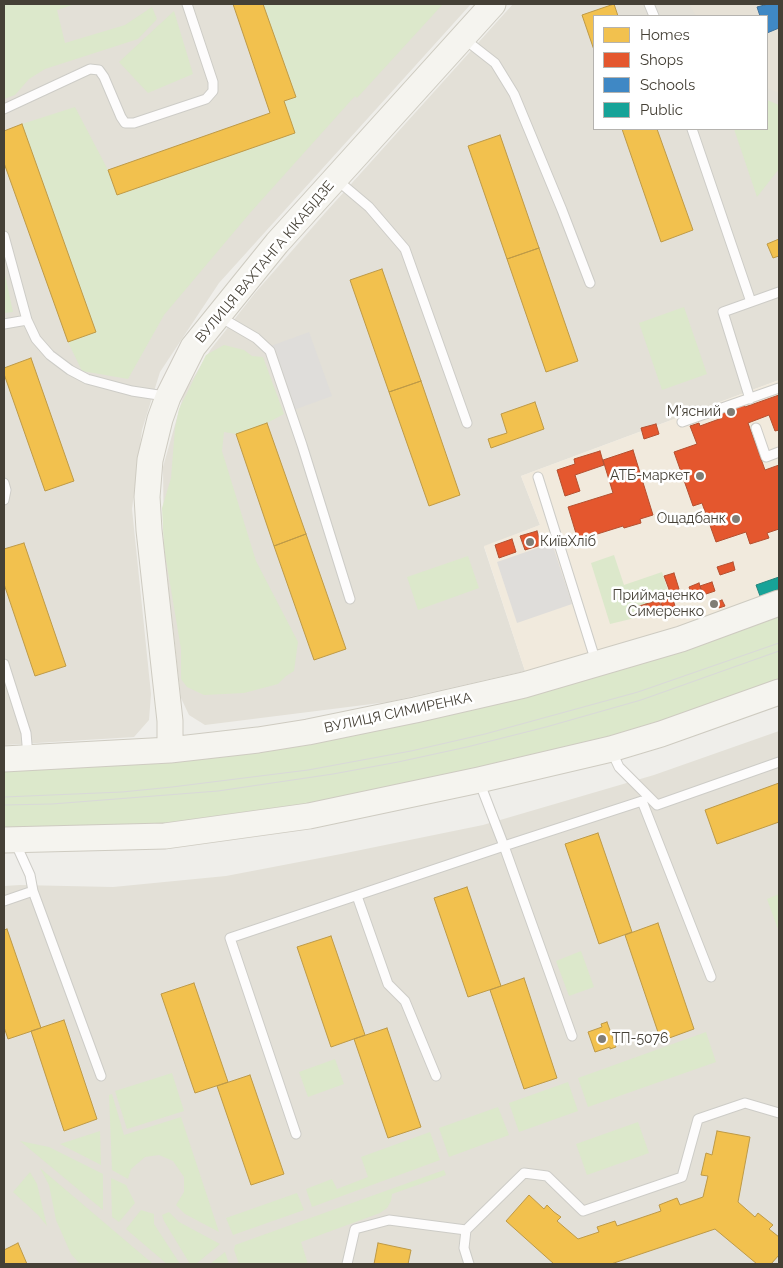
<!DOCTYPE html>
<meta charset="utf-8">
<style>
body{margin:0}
#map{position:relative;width:783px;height:1268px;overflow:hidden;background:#efeeea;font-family:Raleway,sans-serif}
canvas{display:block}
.frame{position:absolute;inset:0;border:5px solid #454036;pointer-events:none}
.legend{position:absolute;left:593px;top:15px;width:175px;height:115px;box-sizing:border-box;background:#fff;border:1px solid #b5b3af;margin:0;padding:6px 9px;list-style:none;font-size:15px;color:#454036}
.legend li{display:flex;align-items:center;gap:10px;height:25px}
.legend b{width:25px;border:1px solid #b5b3af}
</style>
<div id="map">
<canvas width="783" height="1268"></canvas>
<div class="frame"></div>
<ul class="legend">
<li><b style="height:14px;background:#f2c14e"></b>Homes</li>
<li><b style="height:14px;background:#e4572e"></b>Shops</li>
<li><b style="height:14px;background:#3f88c5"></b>Schools</li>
<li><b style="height:14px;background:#17a398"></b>Public</li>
</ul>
</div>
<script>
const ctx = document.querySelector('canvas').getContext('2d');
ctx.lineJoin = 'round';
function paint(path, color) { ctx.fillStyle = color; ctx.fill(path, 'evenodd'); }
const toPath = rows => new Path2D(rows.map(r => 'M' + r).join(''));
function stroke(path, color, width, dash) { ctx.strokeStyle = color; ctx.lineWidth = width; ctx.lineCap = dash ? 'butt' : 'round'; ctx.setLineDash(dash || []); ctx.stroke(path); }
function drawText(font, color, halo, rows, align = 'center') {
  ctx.font = font + ' Raleway,sans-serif'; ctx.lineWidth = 5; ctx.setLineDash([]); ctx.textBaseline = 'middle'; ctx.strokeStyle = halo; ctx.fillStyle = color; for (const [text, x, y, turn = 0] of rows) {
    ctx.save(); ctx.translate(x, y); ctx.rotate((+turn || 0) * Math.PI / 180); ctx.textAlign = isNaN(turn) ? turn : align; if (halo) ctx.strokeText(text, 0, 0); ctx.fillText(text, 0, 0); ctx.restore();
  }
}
paint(toPath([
 [4,4,471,4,219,283,160,372,142,430,132,509,151,694,149,720,134,737,4,745],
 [513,4,779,4,779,380,521,476,540,525,484,547,525,671,388,702,205,725,189,715,181,698,164,548,163,467,184,393,211,349,255,293,325,213],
 [594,16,767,16,767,129,594,129],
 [779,731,779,1264,4,1264,4,886,20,885,113,887,226,876,341,854,483,825,654,775]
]), '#e3e0d7');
paint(toPath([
 [779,380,779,594,647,639,525,671,484,546,540,525,521,476]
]), '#f1eadd');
paint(toPath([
 [689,4,779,4,779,93,767,88,767,16,696,16]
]), '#e6e1d6');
paint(toPath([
 [4,4,75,4,57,10,65,43,125,25,152,7,157,19,138,39,45,69,29,79,15,95,4,99],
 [263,4,443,4,357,98,355,96,250,213,164,315,128,379,82,371,68,342,96,331,22,124,75,107,108,170,117,195,294,133,284,101,296,97],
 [174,11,193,74,148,93,119,62],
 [767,100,779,105,779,169,757,197,734,129,767,129],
 [4,270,13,312,4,313],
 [684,307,707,374,662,390,639,323],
 [224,345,244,350,252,356,263,357,284,414,267,423,236,434,224,432,222,451,256,561,298,642,294,671,286,676,278,684,244,693,204,695,187,687,181,679,181,649,164,548,162,508,171,478,175,428,179,409,206,355],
 [614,555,624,585,662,572,669,594,658,596,659,600,636,607,639,617,610,624,591,563],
 [468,556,479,588,418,610,407,577],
 [779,614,779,683,707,709,460,779,192,823,4,833,4,769,196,758],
 [779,894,779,932,767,899],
 [581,951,594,987,569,996,556,961],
 [706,1032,716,1062,588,1107,578,1078],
 [335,1059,344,1084,308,1097,299,1072],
 [172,1073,184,1111,127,1129,115,1091],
 [568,1082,578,1111,519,1132,509,1103],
 [112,1094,124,1135,181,1117,219,1232,185,1214,176,1205,184,1192,184,1177,173,1161,159,1155,145,1157,131,1169,128,1179,112,1170,109,1095],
 [498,1107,509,1135,449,1157,439,1128],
 [638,1122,649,1153,587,1175,576,1144],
 [100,1131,101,1165,60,1144],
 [430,1132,440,1160,312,1207,306,1189,332,1179,337,1189,368,1177,361,1157],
 [20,1141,49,1147,103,1174,103,1210],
 [40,1168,153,1264,80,1264,71,1254,56,1220,49,1185],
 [444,1170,446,1175,392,1194,391,1201,387,1208,380,1213,301,1242,308,1264,239,1264,234,1250,235,1245],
 [30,1172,37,1184,47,1226,38,1215,13,1192],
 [111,1178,126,1185,135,1203,119,1222,112,1217],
 [297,1193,304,1210,233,1235,226,1218],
 [141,1210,154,1214,154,1224,180,1264,167,1264,126,1229],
 [169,1212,179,1222,220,1244,196,1264,190,1264,164,1221,162,1215],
 [225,1252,229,1264,210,1264]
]), '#dce8cb');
paint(toPath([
 [309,332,332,396,291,411,268,347],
 [552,543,572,604,517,623,497,562]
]), '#dfddda');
const homes = toPath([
 [233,4,263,4,296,97,284,101,295,133,117,195,108,170,270,113,233,4],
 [614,4,618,16,594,16,594,50,582,15,614,4],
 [22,124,96,332,68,342,4,163,4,131,22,124],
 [622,129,657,129,693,230,661,242,622,129],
 [500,135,539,248,507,259,468,146,500,135],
 [779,239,779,256,773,258,767,244,779,239],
 [539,248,578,361,546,372,507,259,539,248],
 [382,269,421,381,389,392,350,280,382,269],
 [31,358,74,481,45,491,4,374,4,368,31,358],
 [421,381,460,495,429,506,389,392,421,381],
 [535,402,544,429,491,448,488,439,507,433,501,414,535,402],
 [680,406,682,412,674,415,672,409,680,406],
 [267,423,306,534,274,546,236,434,267,423],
 [306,534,346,649,314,660,274,546,306,534],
 [24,543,66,666,35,676,4,584,4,549,24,543],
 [779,783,779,822,717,844,705,810,779,783],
 [598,833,632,932,599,944,565,844,598,833],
 [467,887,501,986,468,997,434,898,467,887],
 [658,923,694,1029,661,1041,625,935,658,923],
 [7,929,41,1028,8,1039,4,1027,4,930,7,929],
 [331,936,365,1035,331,1047,297,947,331,936],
 [524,978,557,1078,524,1089,490,990,524,978],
 [194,983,228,1082,195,1093,161,994,194,983],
 [64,1020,97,1119,64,1131,31,1031,64,1020],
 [607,1022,616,1047,610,1049,610,1047,595,1052,588,1032,602,1027,601,1024,607,1022],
 [387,1028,421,1127,388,1138,354,1039,387,1028],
 [250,1075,284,1174,251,1185,217,1086,250,1075],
 [717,1131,750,1137,738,1202,755,1217,758,1213,773,1225,769,1229,779,1237,779,1255,771,1264,757,1264,715,1229,611,1264,554,1264,506,1221,529,1195,544,1209,547,1205,554,1212,561,1217,557,1221,578,1239,599,1232,597,1227,615,1221,617,1226,661,1211,659,1205,677,1198,680,1205,703,1197,708,1176,701,1175,706,1153,712,1155,717,1131],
 [18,1243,27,1264,4,1264,4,1250,18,1243],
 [378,1243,411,1250,408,1264,374,1264,378,1243]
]);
paint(homes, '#f2c14e');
stroke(homes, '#be9a47', 1);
const shops = toPath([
 [779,395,779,430,775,431,769,415,748,423,765,470,779,465,779,529,767,533,769,538,750,544,746,532,716,542,702,503,693,506,674,452,697,444,690,426,699,423,700,426,722,418,720,411,743,403,745,407,779,395],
 [656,424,659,434,644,439,641,428,656,424],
 [633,450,653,515,640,519,641,523,624,528,623,526,578,540,568,507,613,493,603,460,633,450],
 [600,451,604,465,575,475,580,491,565,496,557,470,575,464,574,459,600,451],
 [537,531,541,545,525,550,520,536,537,531],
 [512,539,516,552,499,558,495,545,512,539],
 [733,562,735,570,720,575,717,567,733,562],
 [674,573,679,589,670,592,664,576,674,573],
 [712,582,715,591,703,595,700,586,712,582],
 [699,583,703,595,693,598,689,587,699,583],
 [671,593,675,606,663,609,659,597,671,593],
 [659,600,662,610,649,614,646,604,659,600],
 [722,600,725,606,719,608,717,602,722,600],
 [646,604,649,614,639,617,636,607,646,604]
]);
paint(shops, '#e4572e');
stroke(shops, '#b45030', 1);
const schools = toPath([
 [768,4,779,4,779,28,767,33,767,16,760,16,757,7,768,4]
]);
paint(schools, '#3f88c5');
stroke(schools, '#41729a', 1);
const public = toPath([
 [779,577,779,589,760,596,756,585,779,577]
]);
paint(public, '#17a398');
stroke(public, '#25857b', 1);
const lane = toPath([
 [649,4,654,16],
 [463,38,495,63,514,94,562,210,590,283],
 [4,109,90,69,99,70,104,77,121,117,125,123,134,123,206,99,213,91,213,82,187,4],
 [692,129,751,302],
 [337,180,369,207,405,249,467,423],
 [4,236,27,320,36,339,50,355,70,370,87,379,132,391,165,396],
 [220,317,256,338,270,351,302,445,350,599],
 [4,324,27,320],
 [750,399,723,312,779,292],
 [682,422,779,388],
 [756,428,766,457,779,452],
 [538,477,596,662],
 [4,483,6,490,4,500],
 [4,664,26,733,28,756],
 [611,750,619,767,657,805,779,762],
 [15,842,30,875,33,891,101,1076],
 [357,896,388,984,405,1001,436,1076],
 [4,901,33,891],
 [572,1036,504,846,642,801,711,977],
 [296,1134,230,938,504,846,479,781],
 [347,1264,355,1229,389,1220,466,1230],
 [469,1264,464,1248,466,1230,524,1173,547,1176,583,1211,682,1177,698,1119,745,1103,779,1113]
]);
const secondary = toPath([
 [170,750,170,721,149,530,147,497,150,460,160,419,168,397,193,347,277,243,493,4],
 [4,759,170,750,258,740,308,732,415,710,524,685,681,639,779,603],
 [4,840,165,836,309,816,479,780,611,749,661,734,779,692]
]);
stroke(lane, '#cdccc7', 11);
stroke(secondary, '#cecbc1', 27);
stroke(lane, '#fdfcfc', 9);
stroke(secondary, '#f5f4ef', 25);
stroke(toPath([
 [4,797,122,792,172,787,308,770,411,751,485,734,638,692,779,643],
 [4,805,52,804,218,791,333,774,398,762,467,747,546,727,641,700,779,651]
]), '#d9d9d8', 1);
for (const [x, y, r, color] of [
 [731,412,5,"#807d75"],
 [700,476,5,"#807d75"],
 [736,519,5,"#807d75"],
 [530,542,5,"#807d75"],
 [714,604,5,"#807d75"],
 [602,1039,5,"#807d75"]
]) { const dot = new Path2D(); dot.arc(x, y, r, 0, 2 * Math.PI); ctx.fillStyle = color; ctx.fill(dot); stroke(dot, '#fff', 2); }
drawText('14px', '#454036', '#fff', [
 ["ВУЛИЦЯ ВАХТАНГА КІКАБІДЗЕ",265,262,-50],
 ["ВУЛИЦЯ СИМИРЕНКА",398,713,-12]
]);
drawText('14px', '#454036', '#fff', [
 ["М'ясний",721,412],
 ["АТБ-маркет",690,476],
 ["Ощадбанк",726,519],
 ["КиївХліб",540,542,"left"],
 ["Приймаченко",704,596],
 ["Симеренко",704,612],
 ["ТП-5076",612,1039,"left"]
], 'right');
</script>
